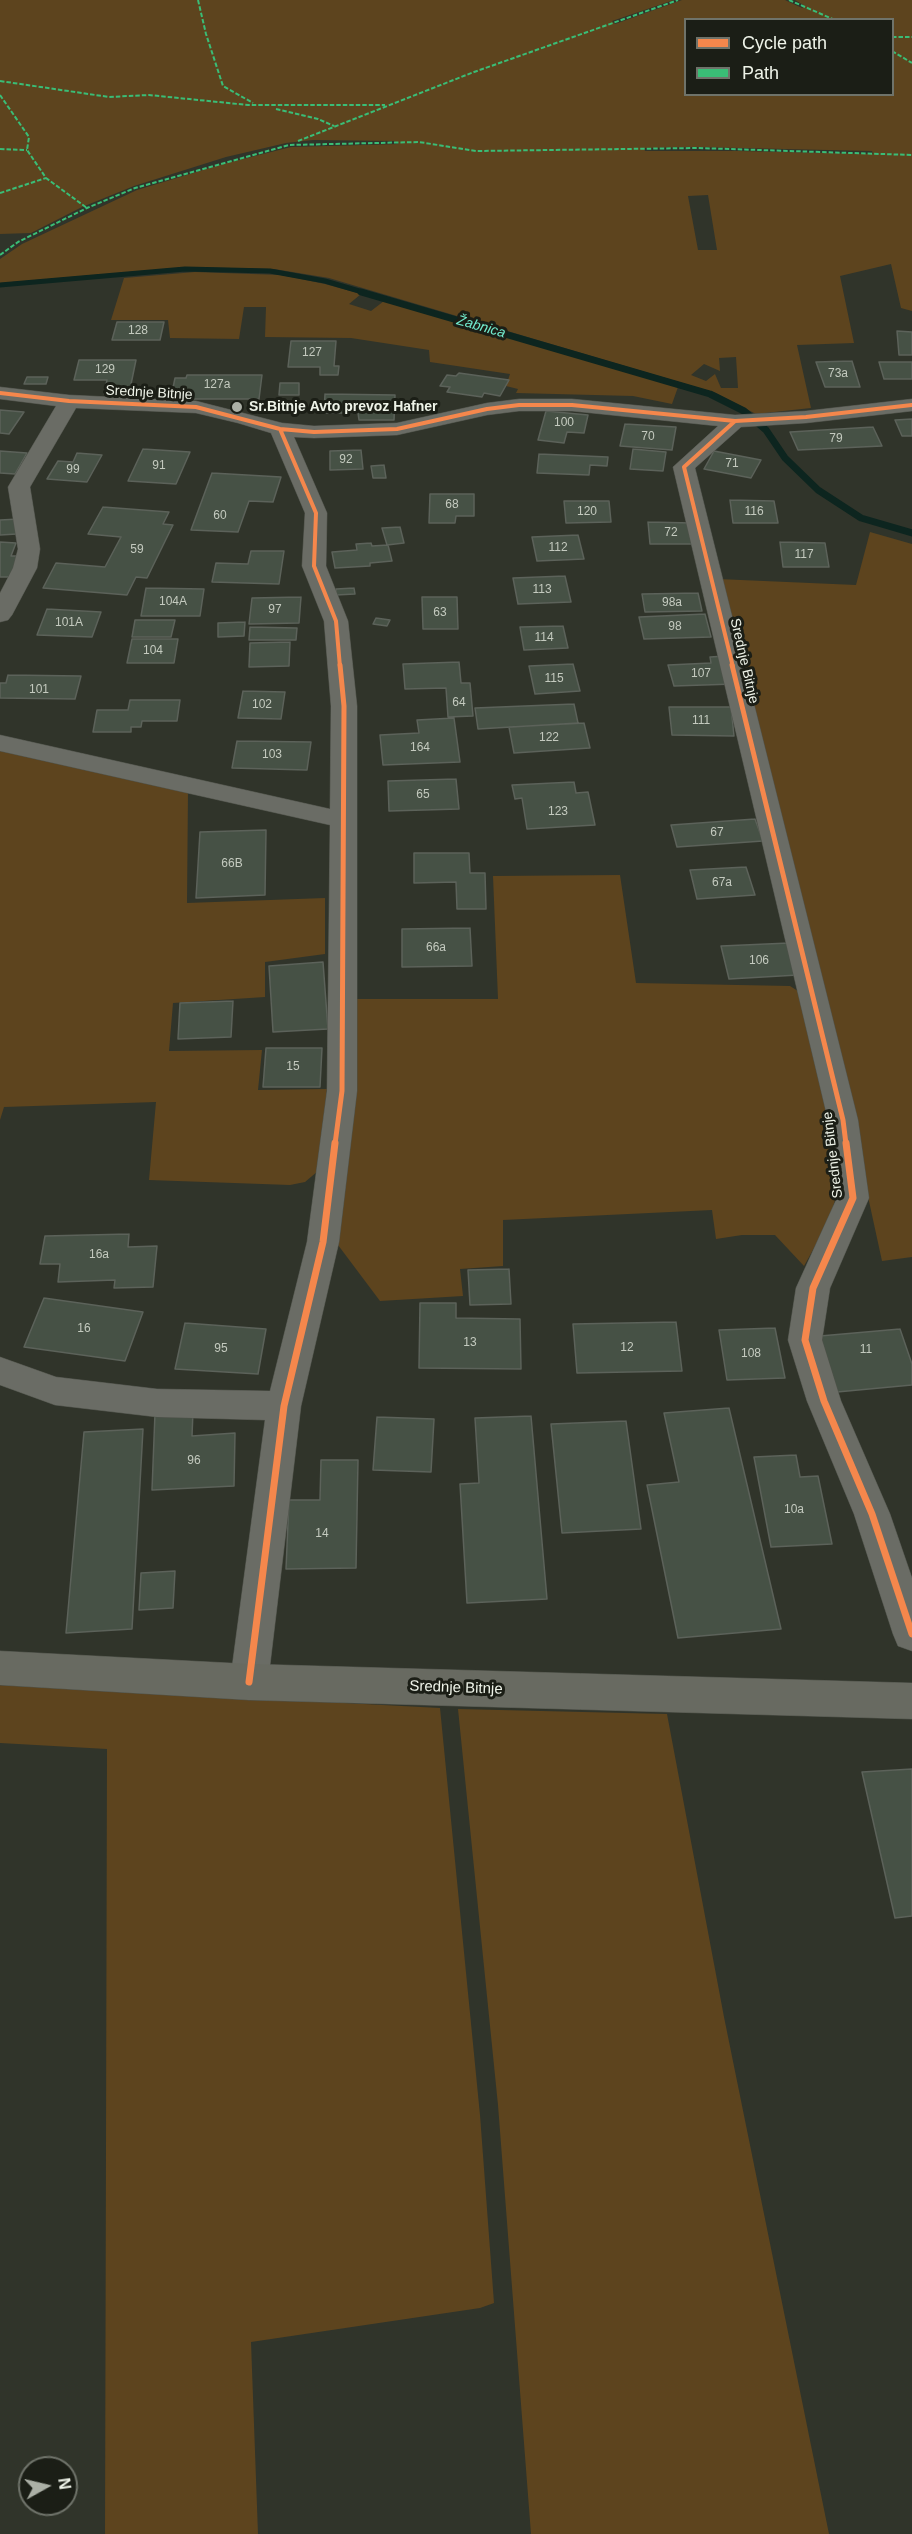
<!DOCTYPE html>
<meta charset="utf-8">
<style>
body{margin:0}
#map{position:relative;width:912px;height:2534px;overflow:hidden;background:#30342a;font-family:Arial,sans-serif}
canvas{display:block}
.legend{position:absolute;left:684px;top:18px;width:210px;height:78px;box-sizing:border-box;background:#1b1e16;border:2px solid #6f736a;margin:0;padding:8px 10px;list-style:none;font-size:18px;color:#eef3e8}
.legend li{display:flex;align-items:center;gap:12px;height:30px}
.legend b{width:30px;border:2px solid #6f736a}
.north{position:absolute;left:18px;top:2456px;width:60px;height:60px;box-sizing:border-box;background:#1b1e16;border:2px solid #6f736a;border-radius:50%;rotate:82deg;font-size:16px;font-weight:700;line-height:24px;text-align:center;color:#eef3e8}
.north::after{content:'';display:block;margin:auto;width:21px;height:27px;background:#acb0a6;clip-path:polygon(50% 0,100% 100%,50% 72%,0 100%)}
</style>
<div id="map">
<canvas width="912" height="2534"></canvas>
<ul class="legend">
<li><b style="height:8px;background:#f5874c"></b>Cycle path</li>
<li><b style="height:8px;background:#3abd76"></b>Path</li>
</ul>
<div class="north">N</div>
</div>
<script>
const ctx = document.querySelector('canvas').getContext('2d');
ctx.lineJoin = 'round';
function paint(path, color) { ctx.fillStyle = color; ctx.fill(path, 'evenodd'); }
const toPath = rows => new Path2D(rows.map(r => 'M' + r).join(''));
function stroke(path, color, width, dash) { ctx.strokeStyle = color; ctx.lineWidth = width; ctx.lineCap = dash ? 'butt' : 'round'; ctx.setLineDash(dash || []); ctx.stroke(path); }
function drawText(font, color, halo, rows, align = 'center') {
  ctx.font = font + ' Arial,sans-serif'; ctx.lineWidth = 6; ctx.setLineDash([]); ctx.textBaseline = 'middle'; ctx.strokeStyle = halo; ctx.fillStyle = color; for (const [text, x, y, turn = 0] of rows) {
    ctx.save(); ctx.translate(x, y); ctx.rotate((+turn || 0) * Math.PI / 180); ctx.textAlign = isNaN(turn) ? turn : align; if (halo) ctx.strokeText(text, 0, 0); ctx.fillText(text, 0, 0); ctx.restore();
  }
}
paint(toPath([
 [0,0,674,0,612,21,615,24,682,0,785,0,802,8,805,6,795,0,912,0,912,311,901,308,891,264,840,276,854,343,797,345,811,408,756,414,716,393,329,278,274,269,188,267,0,283,0,259,22,244,137,190,223,164,291,147,399,144,394,141,313,140,286,143,226,157,134,186,82,207,31,233,0,234],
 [686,20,892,20,892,94,686,94],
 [695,147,872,151,873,154,739,151,645,151,644,148],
 [708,195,717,250,698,250,688,196],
 [736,357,738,388,721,388,715,374,706,381,691,375,704,364,720,371,719,358],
 [195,272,281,275,325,284,361,294,349,304,371,311,384,301,678,387,672,404,633,396,516,393,518,389,506,386,510,374,430,362,429,350,351,338,265,337,266,307,244,307,239,339,170,338,168,320,111,320,124,278],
 [870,532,912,544,912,1257,882,1261,857,1146,718,579,856,585],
 [0,750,188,791,187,903,325,898,325,954,265,962,265,997,173,1003,169,1051,262,1050,258,1090,327,1089,318,1171,305,1182,290,1185,149,1180,156,1102,4,1107,0,1120],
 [620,875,636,983,790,986,801,993,831,1094,837,1193,829,1221,804,1266,775,1235,742,1235,716,1239,712,1210,503,1220,503,1266,460,1269,463,1296,380,1301,338,1245,353,999,498,999,493,876],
 [0,1685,440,1708,480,2115,494,2303,480,2308,251,2342,258,2534,105,2534,107,1749,0,1743],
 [458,1709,667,1714,724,2017,829,2534,531,2534,498,2105]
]), '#5d441e');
stroke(toPath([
 [0,285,185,269,270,271,325,281,366,293]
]), '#0d251f', 5);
stroke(toPath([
 [361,292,710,394,744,411,766,430,785,458,818,490,861,518,912,533]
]), '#0d251f', 7);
const building = toPath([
 [117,322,164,322,160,340,112,340,117,322],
 [897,331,912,332,912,355,899,355,897,331],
 [291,341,336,341,334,366,339,366,338,375,320,375,320,367,288,367,291,341],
 [79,360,136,360,129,394,104,394,107,380,74,380,79,360],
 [852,361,860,387,825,387,816,362,852,361],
 [879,362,912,362,912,379,884,379,879,362],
 [459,373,509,380,500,396,484,393,482,397,447,392,450,387,440,386,447,375,456,376,459,373],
 [187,375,262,375,259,399,183,399,184,393,172,393,175,378,186,378,187,375],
 [27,377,48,377,46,384,24,384,27,377],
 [280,383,299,383,299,395,279,395,280,383],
 [325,394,395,395,394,420,359,420,358,413,324,413,325,394],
 [0,410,24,412,9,434,0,433,0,410],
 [546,411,588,415,584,433,567,432,564,443,538,440,546,411],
 [912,419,912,436,902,436,895,420,912,419],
 [625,424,676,427,672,450,620,446,625,424],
 [873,427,882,446,798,450,790,432,873,427],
 [143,449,190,452,176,484,128,481,143,449],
 [633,449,666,452,663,471,630,469,633,449],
 [361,450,363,469,330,470,330,451,361,450],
 [0,451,27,453,15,474,0,473,0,451],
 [714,451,761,460,751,478,704,469,714,451],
 [77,453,102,455,87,482,47,479,58,461,73,462,77,453],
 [539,454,608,457,607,466,590,465,589,475,537,473,539,454],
 [384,465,386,478,373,478,371,466,384,465],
 [212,473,281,477,273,502,249,501,238,532,191,530,212,473],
 [430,494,474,494,474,516,456,516,455,523,429,523,430,494],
 [730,500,774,501,778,523,733,523,730,500],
 [564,501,609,501,611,522,566,523,564,501],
 [103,507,169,512,163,524,173,525,147,578,136,577,127,595,43,588,56,563,105,567,121,537,88,534,103,507],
 [19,519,17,534,0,535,0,520,19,519],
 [648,522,692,523,695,544,650,544,648,522],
 [400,527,404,543,387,545,382,528,400,527],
 [578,535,584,559,537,561,532,537,578,535],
 [0,542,16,543,11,556,19,556,10,577,0,577,0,542],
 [780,542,825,543,829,567,783,567,780,542],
 [371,543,372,546,388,545,392,561,370,563,370,566,335,568,332,552,357,550,356,544,371,543],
 [251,551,284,551,279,584,212,582,216,563,248,564,251,551],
 [565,576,571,602,518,604,513,578,565,576],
 [146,588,204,589,200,616,141,616,146,588],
 [354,588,355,594,336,595,336,589,354,588],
 [698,593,702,611,645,612,642,594,698,593],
 [301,597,299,623,249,624,252,598,301,597],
 [422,597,457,597,458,629,423,629,422,597],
 [47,609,101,612,92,637,37,635,47,609],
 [705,614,711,637,644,639,639,617,705,614],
 [376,618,390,620,387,626,373,624,376,618],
 [135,620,175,620,171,637,132,637,135,620],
 [245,622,244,636,218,637,218,623,245,622],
 [563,626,568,648,524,650,520,627,563,626],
 [250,627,297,628,296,640,249,640,250,627],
 [132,639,178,639,174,663,127,663,132,639],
 [290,642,289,666,249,667,250,643,290,642],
 [726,656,734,684,674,686,668,665,711,663,710,657,726,656],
 [459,662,461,683,470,683,473,716,448,717,446,688,405,689,403,664,459,662],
 [573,664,580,691,535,694,529,666,573,664],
 [8,675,81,676,75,699,0,698,0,683,6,683,8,675],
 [243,691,285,692,281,719,238,718,243,691],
 [130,700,180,700,177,721,142,721,141,727,131,727,131,732,93,732,97,710,128,710,130,700],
 [574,704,578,723,478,729,475,708,574,704],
 [669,707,731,707,734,736,672,735,669,707],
 [454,718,460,762,383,765,380,735,419,733,417,720,454,718],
 [584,723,590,748,514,753,509,727,584,723],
 [237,741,311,742,307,770,232,768,237,741],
 [456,779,459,809,389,811,388,781,456,779],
 [574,782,576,793,588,792,595,825,527,829,522,798,515,799,512,785,574,782],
 [755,819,763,841,677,847,671,825,755,819],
 [266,830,265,895,196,898,200,832,266,830],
 [414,853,469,853,470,873,485,873,486,909,457,909,456,882,414,883,414,853],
 [746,867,755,895,697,899,690,870,746,867],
 [470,928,472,966,402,967,402,929,470,928],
 [789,943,798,975,729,979,721,946,789,943],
 [323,962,328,1029,273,1032,269,966,323,962],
 [233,1001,231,1037,178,1039,180,1003,233,1001],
 [266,1048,322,1048,320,1087,263,1087,266,1048],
 [129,1234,128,1247,157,1246,153,1287,114,1288,115,1280,58,1282,60,1264,40,1264,45,1236,129,1234],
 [509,1269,511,1304,470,1305,468,1270,509,1269],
 [44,1298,143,1312,125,1361,24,1347,44,1298],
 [420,1303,456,1303,456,1318,520,1319,521,1369,419,1368,420,1303],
 [676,1322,682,1371,577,1373,573,1324,676,1322],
 [185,1323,266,1329,258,1374,175,1369,185,1323],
 [775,1328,785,1378,727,1380,719,1330,775,1328],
 [900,1329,912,1364,912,1385,837,1392,820,1336,900,1329],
 [729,1408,781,1629,678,1638,647,1485,679,1482,664,1413,729,1408],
 [193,1411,192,1436,235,1433,234,1486,152,1490,155,1413,193,1411],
 [531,1416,547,1599,467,1603,460,1484,479,1483,475,1418,531,1416],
 [377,1417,434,1419,431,1472,373,1470,377,1417],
 [626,1421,641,1529,562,1533,551,1424,626,1421],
 [143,1429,132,1629,66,1633,84,1432,143,1429],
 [796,1455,800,1477,818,1476,832,1544,771,1547,754,1457,796,1455],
 [321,1460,358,1460,356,1568,286,1569,289,1500,320,1500,321,1460],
 [175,1571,173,1608,139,1610,141,1573,175,1571],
 [912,1769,912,1916,895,1918,862,1772,912,1769]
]);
paint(building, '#465145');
stroke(building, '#5c625a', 1.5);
const street = toPath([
 [0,387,69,395,196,401,282,423,314,426,397,423,487,403,519,399,572,399,735,415,806,411,912,399,912,411,806,423,741,427,695,468,858,1120,869,1198,830,1288,822,1340,841,1401,890,1514,912,1578,912,1651,898,1646,893,1634,854,1514,807,1401,788,1340,796,1288,837,1198,828,1120,673,467,718,426,572,411,519,411,487,415,397,435,314,438,294,437,327,513,326,566,348,621,357,706,357,1091,339,1242,301,1406,268,1682,263,1694,249,1700,235,1694,230,1682,265,1420,157,1417,55,1405,0,1385,0,1357,56,1377,157,1389,270,1391,307,1242,327,1091,330,825,0,751,0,735,330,809,331,706,324,621,302,566,305,513,271,433,238,423,196,413,76,408,30,487,40,549,37,568,12,615,8,620,0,622,0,593,13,568,18,549,8,487,56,406,0,399,0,387]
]);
const secondary = toPath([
 [0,1651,249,1664,912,1683,912,1719,249,1700,0,1685,0,1651]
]);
stroke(street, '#4f524a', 1);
stroke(secondary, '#4f524a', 1);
paint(street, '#6a6c65');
paint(secondary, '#686a61');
stroke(toPath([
 [198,0,206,34,223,86,253,103],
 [789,0,835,20],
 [892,37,912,37],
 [892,51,912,63],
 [0,81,109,97,149,95,248,105,385,105],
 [0,95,29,137,27,150,46,178,87,208],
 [276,109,318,119,334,126],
 [298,141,474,72,678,0],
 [0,149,27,150],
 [0,193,46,178],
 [0,255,18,242,87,208,135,188,289,145,419,142,476,151,698,148,912,155]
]), '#3abd76', 2, [4.5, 2]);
stroke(toPath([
 [0,393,69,401,196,407,280,429,314,432,397,429,487,409,519,405,572,405,735,421,806,417,912,405],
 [280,429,316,513,314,566,336,621,340,667],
 [733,667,684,467,735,421]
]), '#f5874c', 4);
stroke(toPath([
 [732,665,843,1120,846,1144],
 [335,1144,342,1091,344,706,340,665]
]), '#f5874c', 5);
stroke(toPath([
 [846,1143,853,1198,813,1288,805,1340,824,1401,872,1514,912,1634],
 [249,1682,284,1406,323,1242,335,1143]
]), '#f5874c', 7);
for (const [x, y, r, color] of [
 [237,407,6,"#acb0a6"]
]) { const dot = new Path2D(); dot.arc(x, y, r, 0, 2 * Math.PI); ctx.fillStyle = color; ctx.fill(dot); stroke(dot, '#1b1e16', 2); }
drawText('12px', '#c4cabf', null, [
 ["128",138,331],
 ["127",312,353],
 ["129",105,370],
 ["73a",838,374],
 ["127a",217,385],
 ["100",564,423],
 ["70",648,437],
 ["79",836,439],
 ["92",346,460],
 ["71",732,464],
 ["91",159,466],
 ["99",73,470],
 ["68",452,505],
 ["120",587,512],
 ["116",754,512],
 ["60",220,516],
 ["72",671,533],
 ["112",558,548],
 ["59",137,550],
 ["117",804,555],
 ["113",542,590],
 ["104A",173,602],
 ["98a",672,603],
 ["97",275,610],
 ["63",440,613],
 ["101A",69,623],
 ["98",675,627],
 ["114",544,638],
 ["104",153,651],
 ["107",701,674],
 ["115",554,679],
 ["101",39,690],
 ["64",459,703],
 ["102",262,705],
 ["111",701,721],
 ["122",549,738],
 ["164",420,748],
 ["103",272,755],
 ["65",423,795],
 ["123",558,812],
 ["67",717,833],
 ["66B",232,864],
 ["67a",722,883],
 ["66a",436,948],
 ["106",759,961],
 ["15",293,1067],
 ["16a",99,1255],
 ["16",84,1329],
 ["13",470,1343],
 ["12",627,1348],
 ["95",221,1349],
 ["11",866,1350],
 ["108",751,1354],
 ["96",194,1461],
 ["10a",794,1510],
 ["14",322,1534]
]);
drawText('italic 14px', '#72ebce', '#1b1e16', [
 ["Žabnica",481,327,16]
]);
drawText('14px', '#eef3e8', '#1b1e16', [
 ["Srednje Bitnje",149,393,3],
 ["Srednje Bitnje",744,661,77],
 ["Srednje Bitnje",833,1155,-97]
]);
drawText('bold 14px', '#eef3e8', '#1b1e16', [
 ["Sr.Bitnje Avto prevoz Hafner",249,407]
], 'left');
drawText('15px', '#eef3e8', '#1b1e16', [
 ["Srednje Bitnje",456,1688,2]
]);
</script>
